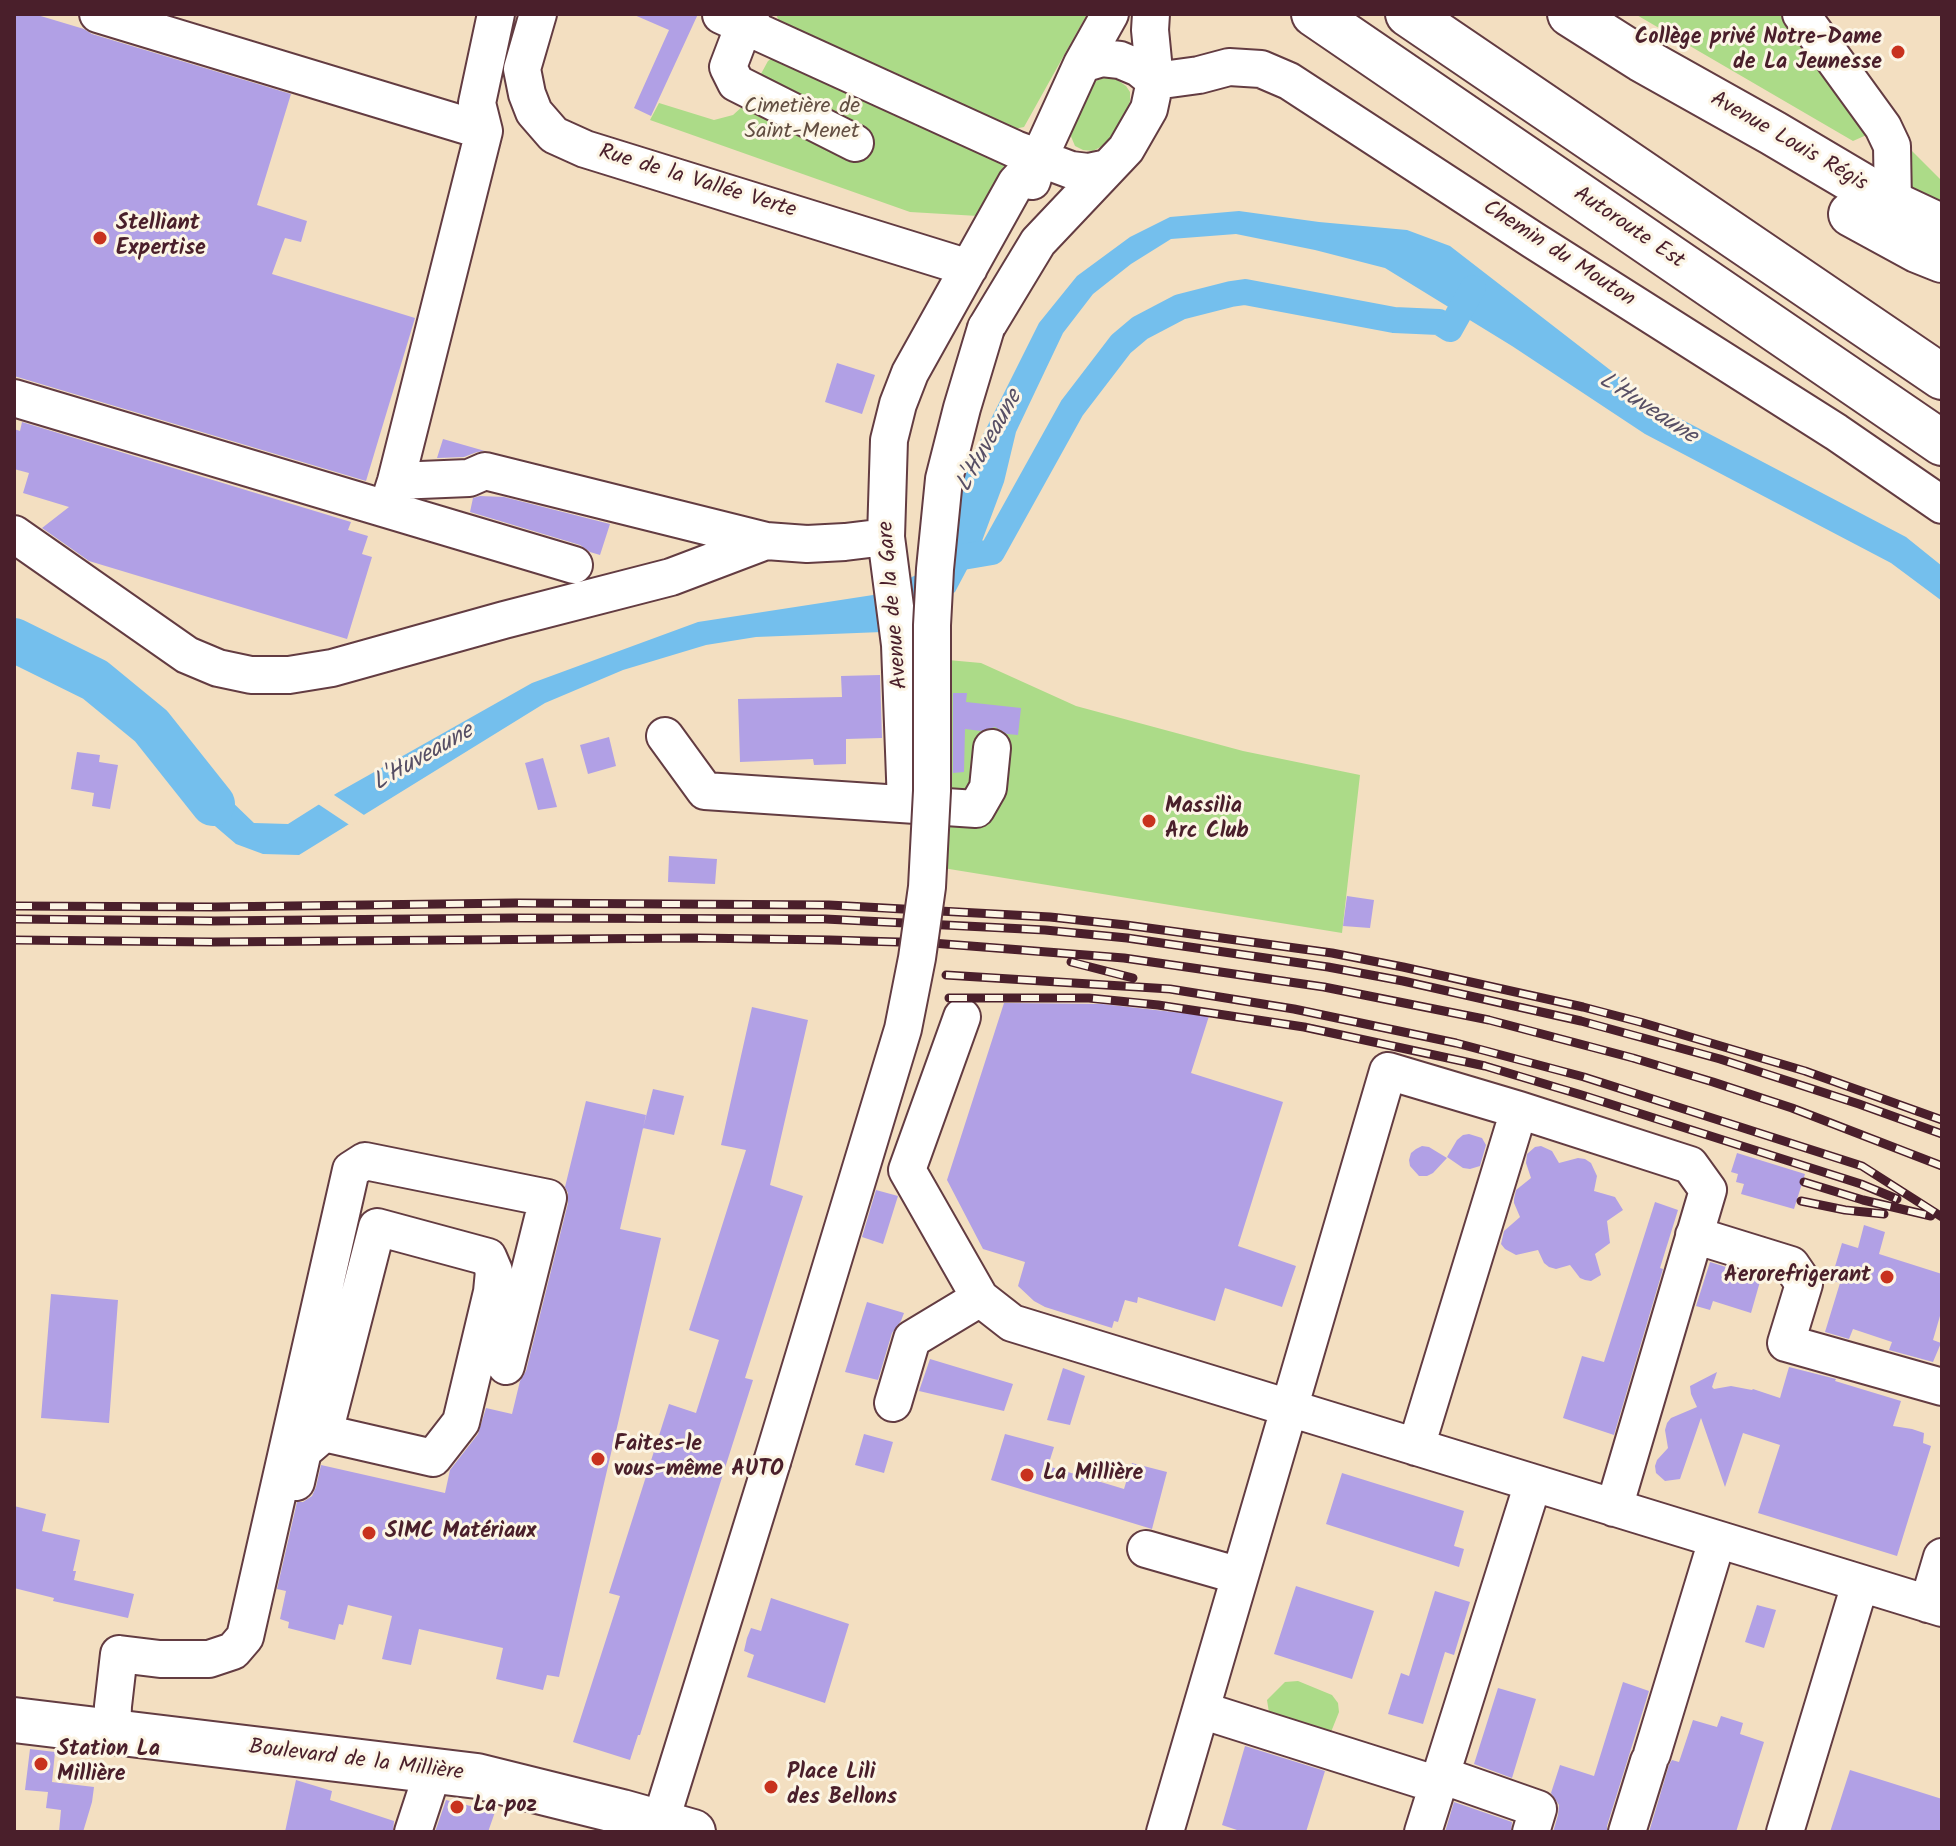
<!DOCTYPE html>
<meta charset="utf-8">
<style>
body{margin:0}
#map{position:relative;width:1956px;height:1846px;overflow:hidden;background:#f3dfc1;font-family:Kalam,sans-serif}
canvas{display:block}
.frame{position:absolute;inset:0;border:16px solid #4a1f2b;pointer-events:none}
</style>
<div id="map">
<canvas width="1956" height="1846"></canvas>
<div class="frame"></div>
</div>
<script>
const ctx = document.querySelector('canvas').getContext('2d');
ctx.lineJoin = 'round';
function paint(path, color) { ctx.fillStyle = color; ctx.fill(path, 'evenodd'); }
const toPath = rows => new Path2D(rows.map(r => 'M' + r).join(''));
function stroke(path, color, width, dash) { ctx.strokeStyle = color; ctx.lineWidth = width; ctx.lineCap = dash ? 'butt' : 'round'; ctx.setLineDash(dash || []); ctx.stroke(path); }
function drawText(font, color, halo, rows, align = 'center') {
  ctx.font = font + ' Kalam,sans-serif'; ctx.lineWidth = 6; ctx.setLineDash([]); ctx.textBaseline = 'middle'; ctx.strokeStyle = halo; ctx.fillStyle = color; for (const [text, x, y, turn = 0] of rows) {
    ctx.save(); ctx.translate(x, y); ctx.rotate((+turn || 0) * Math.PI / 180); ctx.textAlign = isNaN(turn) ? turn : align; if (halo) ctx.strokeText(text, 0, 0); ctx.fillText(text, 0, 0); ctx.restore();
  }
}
paint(toPath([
 [776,14,1087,14,1024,127,1004,131,781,26],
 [1635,14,1781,14,1871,133,1853,141],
 [775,56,1007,161,978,216,910,212,650,120,659,103,714,120,733,115,744,105,768,61],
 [1106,77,1116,79,1126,86,1130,92,1130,101,1125,116,1106,144,1093,151,1083,150,1075,146,1070,134,1071,124,1085,90,1096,81],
 [1901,140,1942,181,1942,210,1918,197,1909,184],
 [948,660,981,663,1076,706,1243,751,1360,775,1342,933,943,868],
 [1298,1681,1332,1695,1338,1703,1339,1712,1331,1732,1327,1736,1270,1719,1267,1700,1285,1682]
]), '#acdb88');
paint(toPath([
 [1239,211,1319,222,1407,230,1450,246,1658,407,1906,537,1942,566,1942,601,1891,563,1645,434,1512,346,1385,268,1315,250,1236,234,1171,239,1131,264,1093,294,1063,333,1016,432,1004,482,982,541,955,592,882,632,756,637,706,645,623,670,545,703,299,855,263,854,236,844,202,815,161,768,190,744,227,797,254,823,288,824,337,793,532,683,698,622,873,595,927,570,954,493,1039,323,1077,276,1130,237,1170,217]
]), '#74bfed');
paint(toPath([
 [331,793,367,817,351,826,315,802]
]), '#f3dfc1');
stroke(toPath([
 [945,560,992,552,1072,408,1121,344,1140,328,1180,307,1231,294,1245,292,1394,320,1439,322,1450,329,1473,288]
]), '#74bfed', 26);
stroke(toPath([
 [14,640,95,680,151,726,213,804]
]), '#74bfed', 44);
paint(toPath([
 [14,14,34,14,84,29,92,34,291,94,257,205,307,221,301,242,285,238,272,274,415,318,366,481,14,376],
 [632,14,698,14,651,116,634,108,669,30],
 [837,363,875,375,862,414,825,402],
 [22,422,351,522,348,530,368,536,362,554,372,557,347,639,89,561,42,528,69,507,23,493,29,473,14,469,14,429,20,431],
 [443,439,485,451,477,452,464,457,437,458],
 [480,496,504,497,610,524,600,555,590,552,580,545,470,512,473,498],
 [880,675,882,738,846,739,846,764,814,765,813,759,740,762,738,699,842,697,841,676],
 [953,693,967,693,966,702,1021,708,1018,735,1007,734,995,727,981,731,965,729,964,772,953,773],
 [609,737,616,766,588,774,580,745],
 [77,752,100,755,99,762,118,765,110,809,92,806,94,793,71,789],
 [543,758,557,807,538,810,525,763],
 [669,856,717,859,715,884,668,882],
 [1347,896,1374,900,1370,928,1343,926],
 [1004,1003,1102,1004,1209,1016,1191,1073,1283,1102,1238,1246,1296,1266,1282,1307,1225,1288,1215,1321,1138,1297,1137,1303,1125,1300,1118,1322,1114,1321,1112,1328,1045,1307,1034,1301,1018,1286,1025,1262,983,1249,947,1180],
 [752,1007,808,1020,770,1185,803,1196,745,1378,753,1380,640,1735,638,1735,630,1760,573,1742,620,1596,609,1593,669,1404,696,1413,719,1340,689,1330,746,1150,721,1145],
 [653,1089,684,1096,674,1135,643,1128],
 [586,1101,646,1115,620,1229,661,1238,559,1677,547,1675,543,1690,496,1679,503,1648,419,1629,411,1665,382,1659,392,1616,348,1605,343,1625,339,1624,335,1640,288,1628,289,1622,280,1619,286,1591,277,1589,297,1502,303,1502,312,1496,316,1487,321,1465,445,1493,450,1470,478,1434,486,1408,512,1414,520,1381,526,1371,568,1203,568,1193,565,1187],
 [1469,1134,1482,1138,1486,1145,1480,1166,1470,1169,1463,1168,1447,1157,1457,1140,1463,1135],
 [1422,1146,1429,1147,1447,1158,1433,1173,1427,1176,1419,1176,1410,1166,1409,1160,1411,1153,1416,1149],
 [1541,1146,1552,1151,1559,1163,1578,1158,1585,1159,1591,1163,1597,1176,1594,1191,1615,1197,1623,1210,1607,1221,1610,1243,1595,1254,1601,1275,1591,1281,1585,1280,1580,1278,1570,1265,1556,1269,1549,1267,1544,1263,1538,1250,1516,1255,1505,1249,1501,1244,1504,1231,1520,1217,1514,1203,1514,1199,1516,1190,1531,1178,1526,1163,1527,1154,1535,1147],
 [1737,1153,1805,1174,1794,1209,1741,1194,1744,1184,1736,1182,1738,1174,1731,1172],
 [876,1190,898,1196,883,1244,862,1237],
 [1655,1202,1678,1210,1660,1268,1663,1269,1614,1435,1563,1418,1582,1356,1604,1362],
 [1864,1225,1885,1232,1879,1254,1942,1274,1942,1309,1933,1340,1941,1343,1933,1362,1889,1350,1892,1342,1853,1329,1849,1339,1825,1332,1840,1283,1831,1280,1842,1243,1858,1248],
 [1710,1262,1761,1278,1751,1313,1713,1301,1710,1310,1696,1306],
 [51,1294,118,1300,109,1423,41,1418],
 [867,1302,904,1313,901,1321,892,1333,878,1380,845,1372],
 [930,1359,1013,1384,1004,1411,919,1391],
 [1789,1367,1836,1379,1835,1381,1901,1401,1893,1426,1912,1429,1924,1433,1923,1443,1931,1446,1897,1556,1758,1513,1780,1445,1743,1433,1725,1487,1701,1418,1680,1479,1665,1481,1656,1473,1655,1466,1657,1460,1668,1448,1665,1430,1667,1423,1671,1418,1697,1407,1691,1394,1690,1386,1717,1372,1712,1387,1714,1389,1731,1386,1752,1390,1753,1389,1780,1398],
 [1063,1368,1085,1376,1070,1425,1047,1420],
 [864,1434,893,1442,884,1473,855,1465],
 [1005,1434,1054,1447,1048,1466,1124,1489,1132,1463,1167,1472,1152,1529,991,1480],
 [1342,1473,1464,1511,1454,1546,1464,1549,1459,1567,1326,1524],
 [14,1506,46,1514,42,1531,80,1540,73,1571,76,1571,74,1580,134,1594,128,1618,53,1601,54,1598,14,1588],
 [1296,1586,1374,1611,1352,1679,1274,1654],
 [1435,1591,1470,1602,1454,1655,1445,1652,1423,1724,1388,1714,1401,1673,1409,1676],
 [771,1598,849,1624,825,1703,747,1677,754,1655,744,1651,747,1638,751,1628,761,1631],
 [1757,1605,1776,1610,1764,1648,1745,1642],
 [1623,1682,1649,1691,1607,1826,1607,1832,1553,1832,1558,1815,1559,1805,1551,1793,1560,1765,1594,1776],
 [1498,1688,1536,1699,1512,1778,1474,1764],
 [1721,1716,1743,1723,1740,1734,1764,1742,1736,1832,1649,1832,1669,1765,1672,1760,1679,1762,1693,1720,1717,1727],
 [1245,1746,1325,1771,1306,1832,1243,1832,1222,1825],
 [30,1749,55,1752,52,1782,94,1787,92,1802,83,1832,59,1832,61,1810,46,1808,48,1792,25,1790],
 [1850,1770,1942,1799,1942,1832,1830,1832],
 [296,1780,332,1791,330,1800,394,1821,393,1832,285,1832],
 [446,1800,495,1812,488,1832,435,1832],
 [1454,1802,1512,1822,1511,1832,1445,1832]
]), '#b1a0e5');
const minor = toPath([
 [98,14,484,131],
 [538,14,522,69,527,94,534,112,554,135,585,149,969,268],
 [751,14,744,25,728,67,736,83,855,143],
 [1151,14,1150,30,1155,81,1199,75,1229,67,1261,69,1289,81,1533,240,1836,432,1942,505],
 [1801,14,1883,127,1892,146,1893,204],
 [721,15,1015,149,1071,170,1088,172,1107,168],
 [1032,181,1039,158,1082,64,1110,14],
 [986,328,1038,242,1126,149,1149,109,1155,81,1139,68,1120,60,1102,58,1082,64],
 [14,398,574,565],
 [396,481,469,478,485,471,766,541,807,544,845,542,886,537],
 [387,509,396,481,484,131,477,103,496,14],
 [14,534,187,655,218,668,251,675,289,675,332,668,504,620,671,577,766,541],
 [665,736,705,791,976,809,988,788,992,748],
 [906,804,900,645,886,537,889,440,898,404,910,373,1016,183,1039,158],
 [962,1017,907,1170,980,1298,1012,1323,1942,1608],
 [1694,1235,1791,1265,1804,1284,1786,1343,1942,1387],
 [893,1403,912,1339,980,1298],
 [1416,1447,1519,1110],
 [296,1482,303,1451,324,1433,433,1458,461,1422,492,1292,494,1271,488,1257,377,1227,324,1433],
 [1146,1549,1240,1576],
 [1928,1604,1942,1557],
 [1201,1710,1438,1785],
 [112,1732,113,1706,119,1654,160,1659,209,1659,233,1651,245,1637,351,1170,365,1161,548,1198,506,1366],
 [1652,1754,1717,1540],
 [1441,1775,1538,1809,1531,1832],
 [660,1823,772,1462],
 [413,1832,433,1771],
 [1165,1832,1388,1071,1519,1110,1690,1165,1708,1190,1614,1508],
 [1423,1832,1533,1483],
 [1627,1832,1649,1761],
 [1785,1832,1860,1584]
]);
const major = toPath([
 [1570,14,1641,59,1773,133,1893,204,1942,227],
 [1851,214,1917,250,1942,260],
 [14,1720,477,1776,622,1812,693,1832]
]);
const highway = toPath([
 [1314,14,1942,443],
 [1408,14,1942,377]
]);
stroke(minor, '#633c42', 40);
stroke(major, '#633c42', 48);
stroke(highway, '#633c42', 48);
stroke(minor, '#fff', 36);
stroke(major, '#fff', 44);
stroke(highway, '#fff', 44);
const rail = toPath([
 [14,906,215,907,516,903,829,905,1050,917,1126,925,1332,953,1403,967,1583,1007,1640,1022,1805,1071,1942,1120],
 [14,919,214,921,513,918,825,919,1045,930,1127,938,1328,967,1403,981,1581,1021,1720,1059,1859,1104,1942,1134],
 [14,940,213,942,696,938,830,940,932,943,1124,958,1324,987,1489,1020,1633,1058,1713,1082,1792,1108,1942,1166],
 [1071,962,1133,978],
 [946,975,1170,989,1294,1009,1456,1043,1584,1077,1862,1166,1942,1217],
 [949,998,1089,998,1158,1005,1304,1027,1397,1047,1485,1066,1585,1096,1861,1184,1897,1199],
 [1804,1182,1863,1200,1931,1216],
 [1801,1201,1845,1210,1884,1214]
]);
stroke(rail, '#4a1f2b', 9);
stroke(rail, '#fcf5e5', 6, [18]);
const minorBridge = toPath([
 [772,1462,903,1029,917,958,927,887,932,791,932,625,935,569,944,479,962,408,986,328]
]);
stroke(minorBridge, '#633c42', 40, []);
stroke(minorBridge, '#fff', 36);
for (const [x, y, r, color] of [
 [1898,52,8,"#c8321e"],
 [100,238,8,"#c8321e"],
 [1149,821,8,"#c8321e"],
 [1887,1277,8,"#c8321e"],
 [598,1459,8,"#c8321e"],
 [1027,1475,8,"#c8321e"],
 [369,1533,8,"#c8321e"],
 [41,1764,8,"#c8321e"],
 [771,1787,8,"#c8321e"],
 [457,1807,8,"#c8321e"]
]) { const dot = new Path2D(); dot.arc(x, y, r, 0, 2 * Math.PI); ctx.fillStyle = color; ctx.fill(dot); stroke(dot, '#fcf5e5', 3); }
drawText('bold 22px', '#4a1f2b', '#fcf5e5', [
 ["Collège privé Notre-Dame",1882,39,"right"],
 ["de La Jeunesse",1882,64,"right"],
 ["Stelliant",116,225],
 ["Expertise",116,250],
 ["Massilia",1165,808],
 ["Arc Club",1165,833],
 ["Aerorefrigerant",1871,1277,"right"],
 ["Faites-le",614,1446],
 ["vous-même AUTO",614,1471],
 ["La Millière",1043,1475],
 ["SIMC Matériaux",385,1533],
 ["Station La",57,1751],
 ["Millière",57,1776],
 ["Place Lili",787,1774],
 ["des Bellons",787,1799],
 ["La poz",473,1807]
], 'left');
drawText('22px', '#624e42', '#fcf5e5', [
 ["Cimetière de",802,108],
 ["Saint-Menet",802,133]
]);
drawText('22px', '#4a1f2b', '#fcf5e5', [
 ["Avenue Louis Régis",1788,143,30],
 ["Rue de la Vallée Verte",697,183,17],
 ["Autoroute Est",1628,229,34],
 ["Chemin du Mouton",1558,255,33],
 ["Avenue de la Gare",895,605,-95],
 ["Boulevard de la Millière",356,1762,7]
]);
drawText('italic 24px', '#574f65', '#fcf5e5', [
 ["L'Huveaune",1647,410,33],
 ["L'Huveaune",991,442,-61],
 ["L'Huveaune",424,759,-30]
]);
</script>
